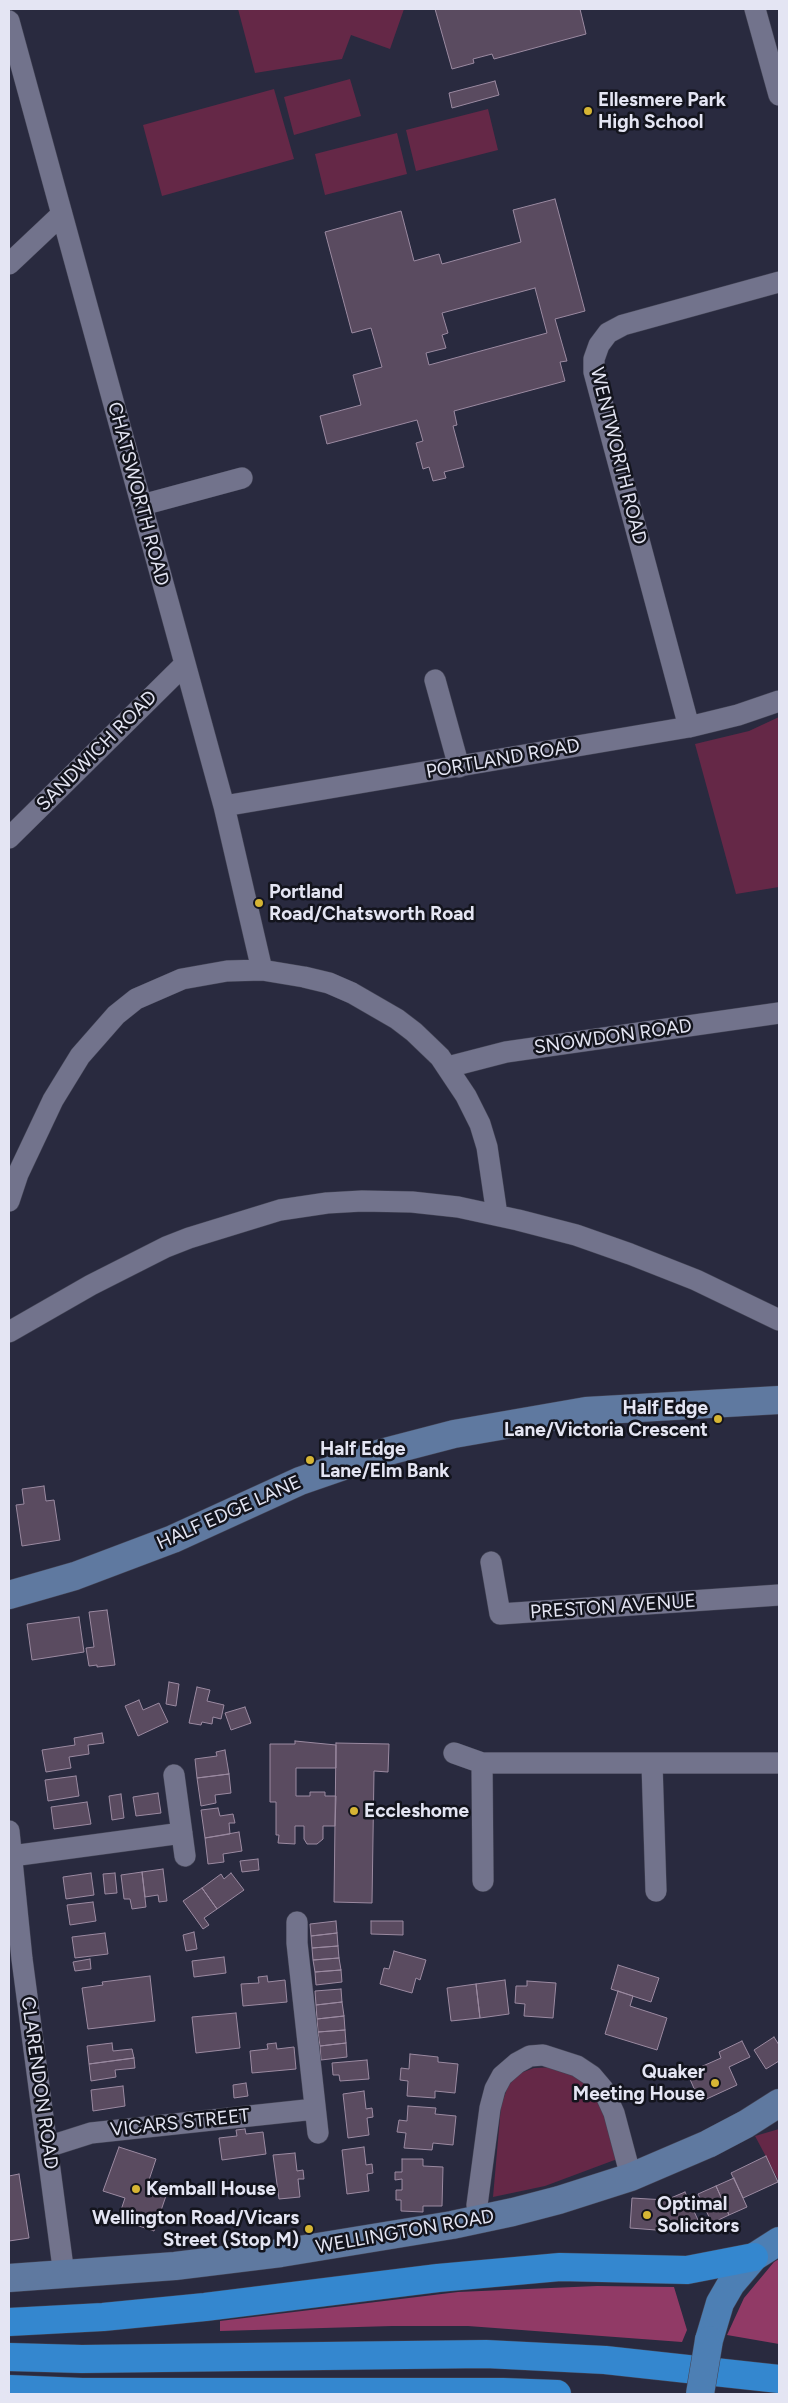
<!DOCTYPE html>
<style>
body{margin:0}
#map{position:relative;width:788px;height:2403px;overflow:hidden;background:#292a3f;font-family:Figtree,sans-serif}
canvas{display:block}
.frame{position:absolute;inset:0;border:10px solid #e4e5f3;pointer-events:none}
</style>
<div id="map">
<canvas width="788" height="2403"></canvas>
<div class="frame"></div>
</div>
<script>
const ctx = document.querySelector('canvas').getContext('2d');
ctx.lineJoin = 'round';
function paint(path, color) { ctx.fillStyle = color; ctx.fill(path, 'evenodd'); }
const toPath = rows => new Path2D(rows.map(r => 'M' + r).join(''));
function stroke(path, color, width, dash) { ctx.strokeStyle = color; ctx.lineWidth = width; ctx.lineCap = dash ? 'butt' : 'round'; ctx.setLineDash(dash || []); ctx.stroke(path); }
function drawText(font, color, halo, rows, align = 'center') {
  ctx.font = font + ' Figtree,sans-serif'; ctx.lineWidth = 5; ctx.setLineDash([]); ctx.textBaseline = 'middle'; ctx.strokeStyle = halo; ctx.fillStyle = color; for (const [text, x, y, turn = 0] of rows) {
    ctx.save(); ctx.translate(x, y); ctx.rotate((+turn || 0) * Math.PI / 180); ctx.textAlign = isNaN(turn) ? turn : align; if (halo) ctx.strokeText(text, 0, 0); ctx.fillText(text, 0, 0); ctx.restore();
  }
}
paint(toPath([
 [238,9,404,9,390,49,351,35,342,59,255,73],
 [350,79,361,116,294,135,284,97],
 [274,89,294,159,162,196,143,125],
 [488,109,498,150,416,171,406,130],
 [397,133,407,174,325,195,315,154],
 [779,717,779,887,736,894,695,744,749,731],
 [557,2067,597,2087,620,2158,545,2186,493,2197,501,2106,508,2086,518,2074,534,2068],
 [779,2129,779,2181,755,2136]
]), '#652847');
paint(toPath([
 [779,2259,779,2344,727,2335,744,2298,774,2262],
 [597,2286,674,2287,687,2330,682,2342,468,2326,392,2326,220,2331,220,2321,458,2292]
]), '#913a66');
const building = toPath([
 [435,9,580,9,586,34,494,59,492,54,473,59,474,63,452,69,435,9],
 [495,81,499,95,452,108,449,93,495,81],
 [555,199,585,311,555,319,567,361,560,362,565,381,454,411,457,425,453,426,464,467,444,472,446,478,433,481,429,467,423,469,416,443,423,441,417,420,327,444,320,416,361,405,353,375,382,367,371,328,352,333,325,232,401,211,414,261,439,254,442,264,521,242,513,210,555,199],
 [535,288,547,333,429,365,426,353,446,348,442,335,448,333,442,313,535,288],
 [44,1486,46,1501,54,1500,60,1540,22,1546,16,1505,24,1504,22,1489,44,1486],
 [107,1610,115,1665,97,1667,97,1665,89,1666,86,1648,94,1647,89,1612,107,1610],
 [79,1617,84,1652,32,1660,27,1624,79,1617],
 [169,1682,179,1684,176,1706,166,1704,169,1682],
 [197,1687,210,1690,207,1701,224,1705,221,1719,213,1717,212,1724,202,1722,201,1725,189,1723,197,1687],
 [139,1700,143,1710,159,1703,168,1722,138,1736,125,1706,139,1700],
 [245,1707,251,1723,231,1730,225,1713,245,1707],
 [102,1733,104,1743,88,1745,89,1754,69,1757,71,1768,46,1772,42,1750,75,1745,74,1738,102,1733],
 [295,1741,336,1745,336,1768,296,1768,296,1796,310,1796,310,1792,325,1792,325,1796,336,1796,335,1826,323,1826,323,1839,317,1844,307,1844,304,1839,304,1826,295,1826,295,1844,278,1843,279,1835,276,1835,276,1802,270,1802,270,1744,295,1744,295,1741],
 [336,1743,389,1744,388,1772,374,1771,372,1903,334,1902,336,1743],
 [225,1750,229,1774,197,1778,195,1759,217,1756,216,1752,225,1750],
 [229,1774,231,1793,215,1795,216,1803,201,1806,197,1778,229,1774],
 [76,1776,79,1796,48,1801,45,1780,76,1776],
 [158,1793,161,1813,136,1816,133,1797,158,1793],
 [121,1794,124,1818,112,1820,109,1796,121,1794],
 [87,1802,91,1824,54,1829,51,1807,87,1802],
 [218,1808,220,1816,233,1814,235,1823,229,1823,230,1834,205,1838,201,1810,218,1808],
 [239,1832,242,1851,223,1854,224,1862,208,1864,205,1838,239,1832],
 [258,1859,259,1870,242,1872,240,1861,258,1859],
 [163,1869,167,1901,159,1902,158,1895,145,1897,142,1872,163,1869],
 [142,1872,146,1907,132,1909,130,1899,124,1899,121,1875,142,1872],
 [91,1873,94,1895,66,1899,63,1877,91,1873],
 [115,1873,117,1893,105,1894,103,1874,115,1873],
 [231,1873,244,1890,217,1909,202,1888,221,1874,224,1879,231,1873],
 [202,1888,217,1909,204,1918,209,1925,203,1929,183,1901,202,1888],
 [93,1902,96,1921,70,1925,67,1905,93,1902],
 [336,1921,337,1933,311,1936,310,1924,336,1921],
 [371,1921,403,1921,403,1935,371,1934,371,1921],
 [194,1932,197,1949,186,1951,183,1935,194,1932],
 [105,1933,108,1954,75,1958,72,1937,105,1933],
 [337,1933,338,1946,312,1948,311,1936,337,1933],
 [338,1946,339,1958,313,1960,312,1948,338,1946],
 [394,1951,426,1960,420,1980,416,1978,412,1993,380,1984,384,1968,389,1969,394,1951],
 [224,1957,226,1973,194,1977,192,1961,224,1957],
 [339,1958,341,1970,315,1972,313,1960,339,1958],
 [90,1959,91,1969,75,1971,73,1962,90,1959],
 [618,1965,659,1978,651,2002,611,1989,618,1965],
 [341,1970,342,1982,316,1985,315,1972,341,1970],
 [150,1976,155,2021,88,2029,82,1988,103,1985,102,1982,150,1976],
 [267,1976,268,1982,285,1980,287,2002,243,2006,241,1984,259,1983,258,1977,267,1976],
 [505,1980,509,2014,480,2018,476,1984,505,1980],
 [527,1981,556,1983,553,2018,524,2016,525,2004,515,2003,516,1986,527,1986,527,1981],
 [476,1984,480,2018,451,2021,447,1988,476,1984],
 [341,1989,342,2002,316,2005,315,1991,341,1989],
 [618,1991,633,1996,630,2006,667,2018,657,2050,605,2034,618,1991],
 [342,2002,344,2016,317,2019,316,2005,342,2002],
 [236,2013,240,2048,196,2053,192,2017,236,2013],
 [344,2016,345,2030,318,2032,317,2019,344,2016],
 [345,2030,346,2043,320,2046,318,2032,345,2030],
 [774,2037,779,2045,779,2061,766,2069,754,2050,774,2037],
 [742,2041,750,2057,729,2067,737,2085,700,2102,689,2077,698,2073,696,2069,721,2058,719,2052,742,2041],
 [112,2043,113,2051,132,2049,134,2058,89,2064,87,2046,112,2043],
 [276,2043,277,2049,294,2047,296,2069,252,2073,250,2051,268,2049,267,2044,276,2043],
 [346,2043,347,2057,321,2060,320,2046,346,2043],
 [410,2054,438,2057,438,2062,458,2064,455,2093,435,2091,435,2098,407,2096,408,2081,400,2080,401,2068,409,2069,410,2054],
 [134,2058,135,2068,115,2070,116,2077,91,2081,89,2064,134,2058],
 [367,2060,369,2079,340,2081,339,2075,333,2075,332,2063,367,2060],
 [246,2083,248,2096,234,2098,233,2085,246,2083],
 [123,2086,125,2106,93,2111,91,2090,123,2086],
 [364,2091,366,2109,372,2108,373,2117,367,2118,369,2135,348,2138,343,2094,364,2091],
 [408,2106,436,2108,435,2114,456,2116,453,2145,433,2143,432,2150,404,2148,406,2133,397,2132,399,2120,407,2121,408,2106],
 [245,2129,246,2134,263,2132,266,2154,222,2160,219,2138,237,2136,236,2130,245,2129],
 [119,2147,156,2159,149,2180,169,2187,154,2231,118,2219,125,2198,103,2191,119,2147],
 [364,2147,366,2165,372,2164,373,2173,367,2174,369,2191,347,2194,342,2150,364,2147],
 [295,2153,297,2171,303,2170,304,2179,298,2179,300,2197,279,2199,273,2155,295,2153],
 [766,2156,778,2182,743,2198,731,2173,766,2156],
 [402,2159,423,2159,423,2166,443,2167,442,2206,423,2206,423,2212,401,2211,401,2200,396,2200,396,2190,402,2190,402,2179,395,2180,395,2172,402,2172,402,2159],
 [19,2174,29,2238,9,2241,9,2176,19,2174],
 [734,2178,747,2207,729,2215,716,2186,734,2178],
 [716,2186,729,2215,712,2223,698,2194,716,2186],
 [685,2192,698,2220,669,2231,630,2228,632,2198,666,2200,685,2192]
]);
paint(building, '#5a4b60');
stroke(building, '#9b8aa1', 1);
const street = toPath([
 [755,9,779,95],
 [9,21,224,806,262,970],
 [9,264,62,214],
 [142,505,242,478],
 [435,680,459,767],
 [689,727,594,372,594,359,599,345,608,333,623,325,779,282],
 [224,806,689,727,738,715,779,701],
 [9,838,185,664],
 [448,1067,506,1052,779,1013],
 [9,1201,18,1174,53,1100,80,1056,116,1015,136,999,182,979,227,971,262,970,304,977,329,983,352,993,397,1019,414,1032,440,1057,466,1096,480,1124,487,1147,497,1215],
 [9,1332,91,1285,166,1247,189,1238,280,1210,327,1203,362,1201,412,1202,458,1207,518,1220,576,1235,630,1254,696,1280,779,1320],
 [491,1562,500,1614,779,1595],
 [454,1753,482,1763,779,1763],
 [482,1763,483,1881],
 [652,1764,656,1891],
 [174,1775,185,1856],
 [9,1831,22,1959,64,2275],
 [12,1856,182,1833],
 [297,1922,297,1943,318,2133],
 [47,2147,91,2133,315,2109],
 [480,2219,477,2205,490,2108,495,2089,502,2076,517,2063,530,2056,543,2055,577,2066,592,2076,603,2089,614,2113,631,2177]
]);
const secondary = toPath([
 [9,1595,75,1576,173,1539,300,1481,381,1453,454,1434,586,1411,779,1400],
 [9,2278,175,2266,281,2253,452,2225,513,2212,559,2200,631,2177,708,2144,746,2124,779,2103]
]);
const primary = toPath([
 [709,2340,720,2303,731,2284,754,2257,779,2241]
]);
const highway = toPath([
 [9,2322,103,2317,205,2307,438,2278,560,2267,687,2270,754,2257],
 [9,2357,82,2359,486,2354,605,2360,779,2379],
 [9,2389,82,2392,503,2392,557,2394]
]);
stroke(street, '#444556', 22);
stroke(secondary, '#444556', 29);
stroke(primary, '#444556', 29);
stroke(highway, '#444556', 29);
stroke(street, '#72738c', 21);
stroke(secondary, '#5f79a0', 28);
stroke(primary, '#4d7fb4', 28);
stroke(highway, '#3487cf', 28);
const primaryBridge = toPath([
 [700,2394,709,2340]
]);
stroke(primaryBridge, '#444556', 29, []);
stroke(primaryBridge, '#4d7fb4', 28);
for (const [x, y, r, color] of [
 [588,111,5,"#d6b534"],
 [259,903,5,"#d6b534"],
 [718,1419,5,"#d6b534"],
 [310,1460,5,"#d6b534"],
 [354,1811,5,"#d6b534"],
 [715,2083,5,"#d6b534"],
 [136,2189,5,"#d6b534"],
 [647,2215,5,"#d6b534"],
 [309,2229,5,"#d6b534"]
]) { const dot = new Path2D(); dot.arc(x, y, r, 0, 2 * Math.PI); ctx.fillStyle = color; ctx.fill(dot); stroke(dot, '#13141d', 2); }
drawText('bold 19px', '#e4e5f3', '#13141d', [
 ["Ellesmere Park",598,100],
 ["High School",598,122],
 ["Portland",269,892],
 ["Road/Chatsworth Road",269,914],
 ["Half Edge",708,1408,"right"],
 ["Lane/Victoria Crescent",708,1430,"right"],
 ["Half Edge",320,1449],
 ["Lane/Elm Bank",320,1471],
 ["Eccleshome",364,1811],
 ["Quaker",705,2072,"right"],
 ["Meeting House",705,2094,"right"],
 ["Kemball House",146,2189],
 ["Optimal",657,2204],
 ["Solicitors",657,2226],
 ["Wellington Road/Vicars",299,2218,"right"],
 ["Street (Stop M)",299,2240,"right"]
], 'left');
drawText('19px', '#e4e5f3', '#13141d', [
 ["WENTWORTH ROAD",618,456,76],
 ["CHATSWORTH ROAD",138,494,75],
 ["SANDWICH ROAD",97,751,-45],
 ["PORTLAND ROAD",503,759,-10],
 ["SNOWDON ROAD",613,1037,-8],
 ["HALF EDGE LANE",229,1513,-24],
 ["PRESTON AVENUE",613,1607,-4],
 ["CLARENDON ROAD",39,2083,82],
 ["VICARS STREET",180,2123,-6],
 ["WELLINGTON ROAD",405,2232,-10]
]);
</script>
